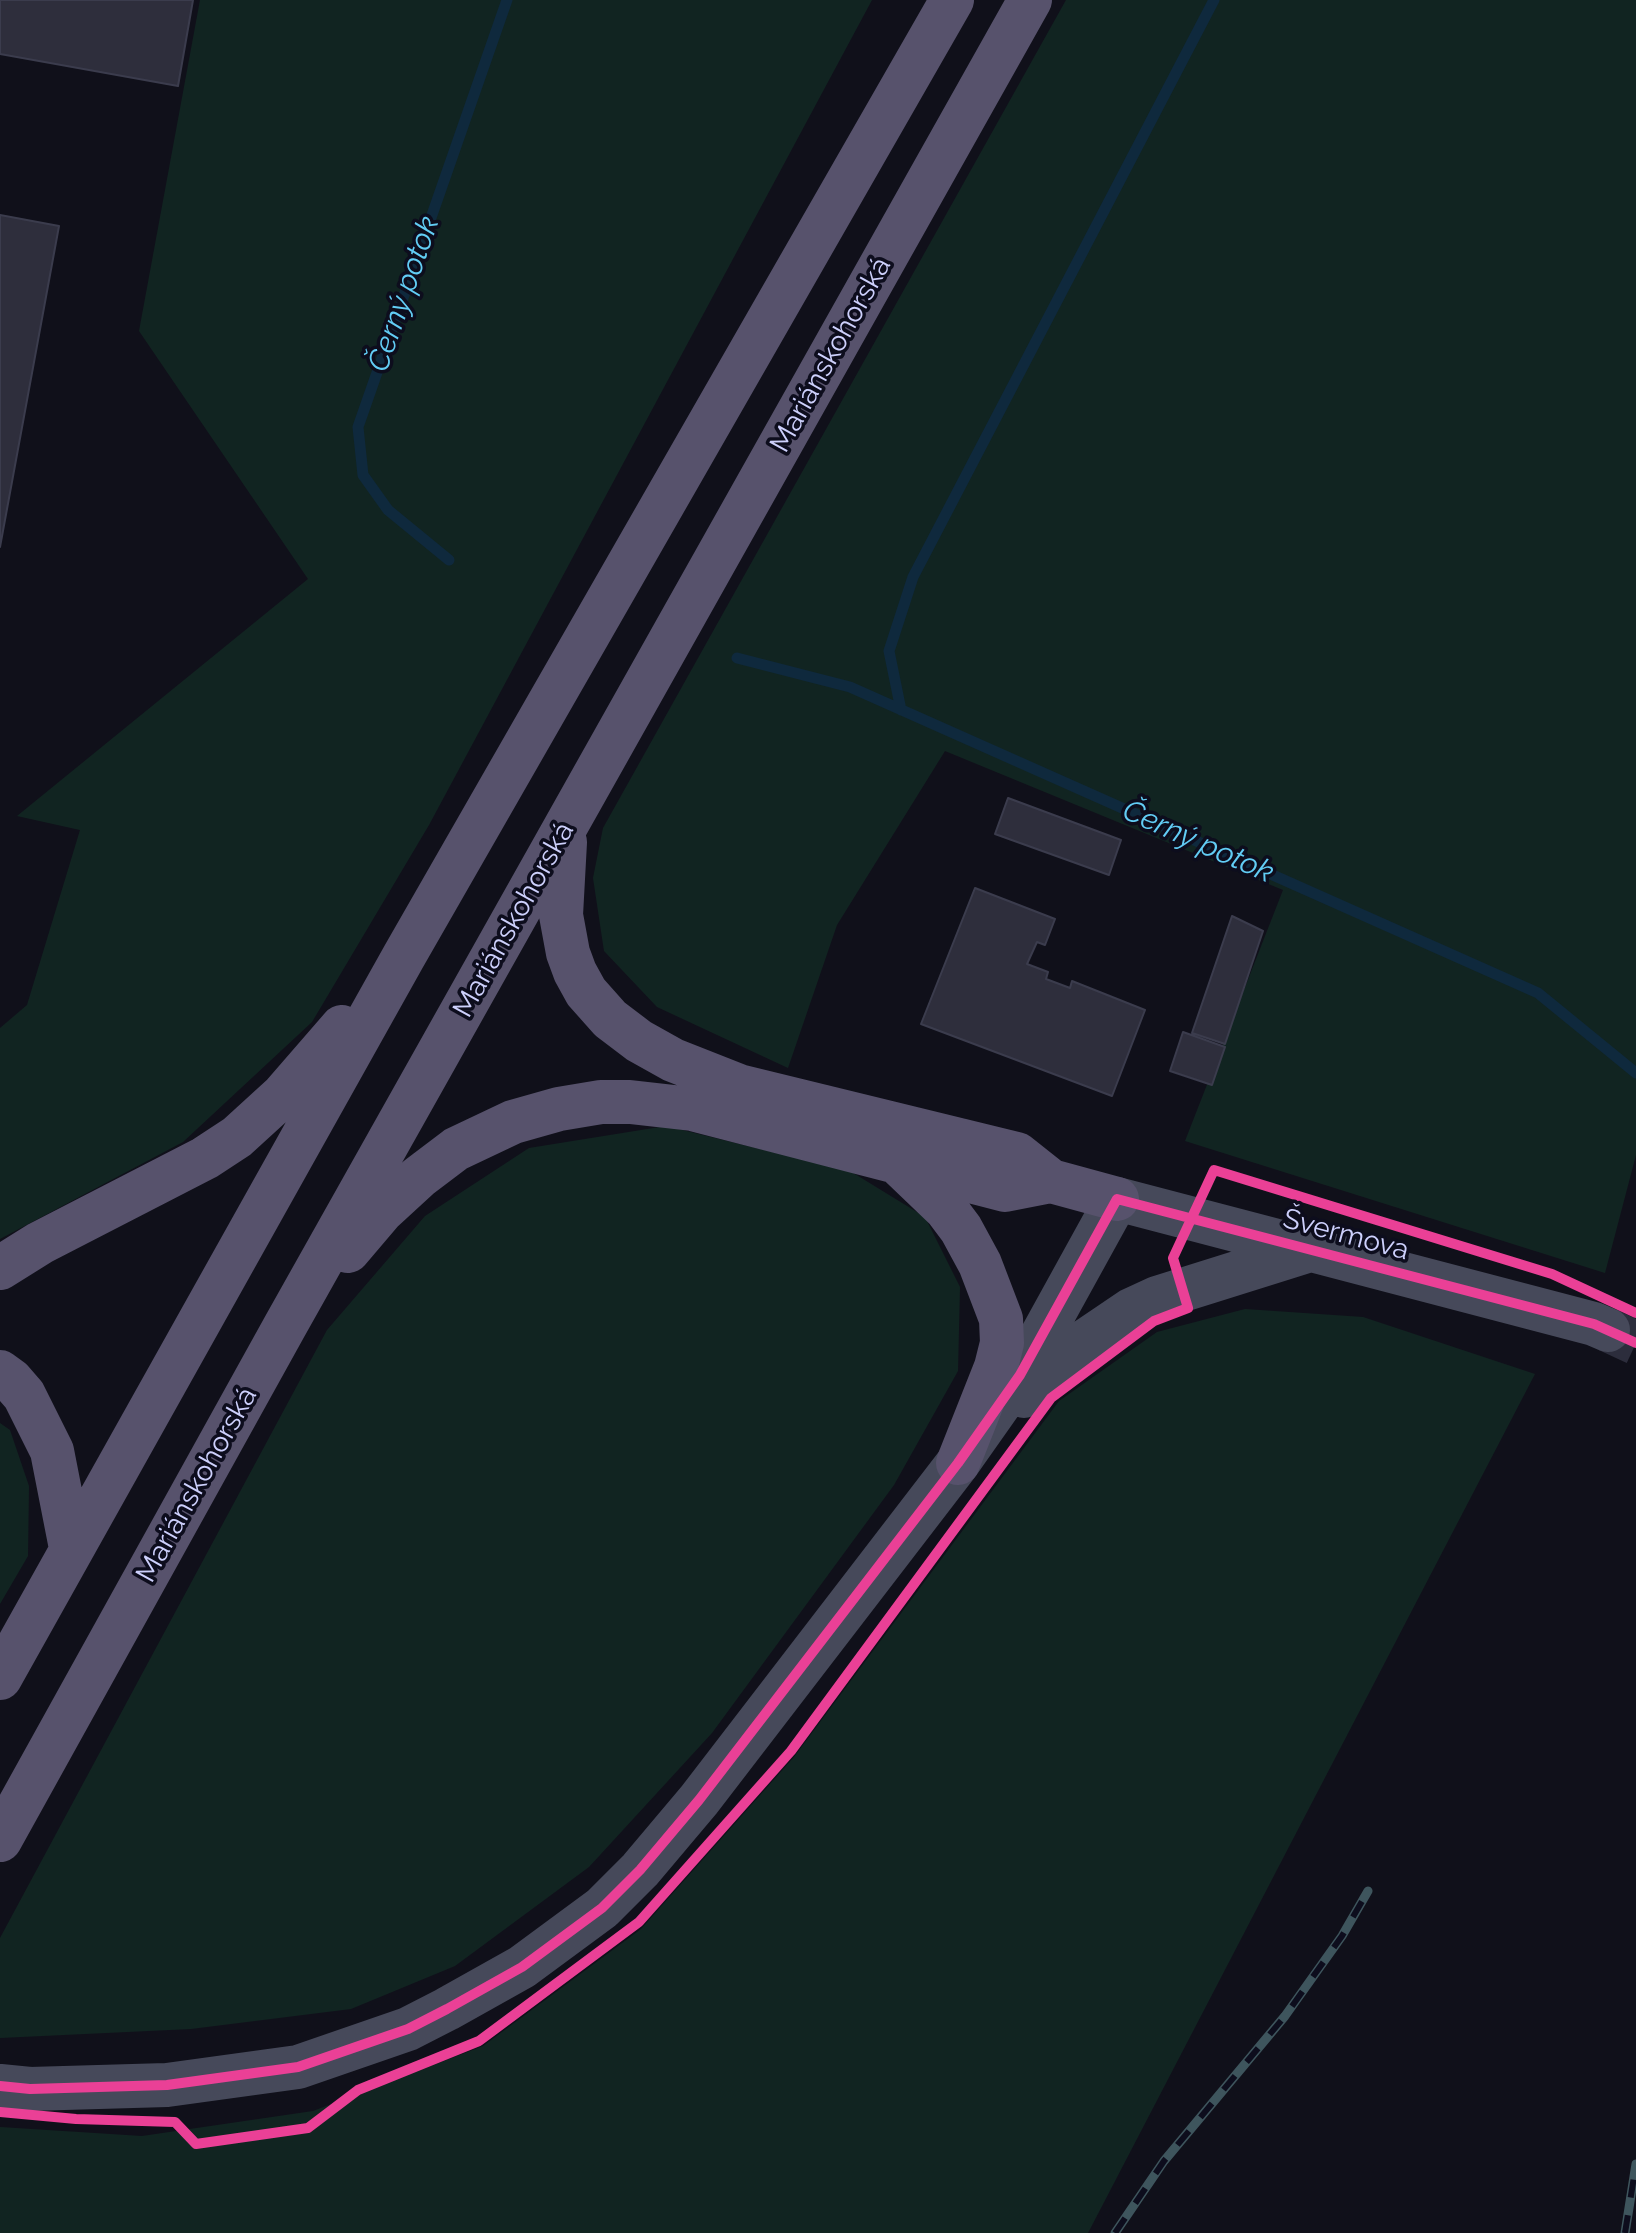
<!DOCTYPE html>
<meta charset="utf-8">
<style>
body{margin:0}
canvas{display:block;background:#10101a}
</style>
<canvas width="1636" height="2233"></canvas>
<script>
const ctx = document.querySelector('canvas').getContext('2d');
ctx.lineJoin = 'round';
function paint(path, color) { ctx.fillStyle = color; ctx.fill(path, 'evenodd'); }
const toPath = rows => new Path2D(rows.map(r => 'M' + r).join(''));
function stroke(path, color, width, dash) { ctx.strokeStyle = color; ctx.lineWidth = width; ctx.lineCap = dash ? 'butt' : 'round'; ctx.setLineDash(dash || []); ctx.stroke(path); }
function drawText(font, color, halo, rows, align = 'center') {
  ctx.font = font + ' Raleway,sans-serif'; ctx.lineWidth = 7; ctx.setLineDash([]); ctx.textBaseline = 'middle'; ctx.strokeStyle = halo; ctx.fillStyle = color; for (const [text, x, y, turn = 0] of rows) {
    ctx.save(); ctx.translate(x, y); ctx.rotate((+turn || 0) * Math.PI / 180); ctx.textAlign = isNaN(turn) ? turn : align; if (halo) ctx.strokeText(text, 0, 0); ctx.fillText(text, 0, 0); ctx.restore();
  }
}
paint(toPath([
 [200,0,872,0,429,825,312,1022,183,1142,0,1239,0,1028,27,1005,80,830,17,816,308,579,139,331],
 [1066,0,1636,0,1636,1155,1605,1273,1185,1141,1283,890,945,751,837,925,788,1068,657,1007,604,951,593,878,603,828],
 [666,1126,850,1171,925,1217,960,1287,958,1371,894,1485,712,1733,589,1867,455,1966,351,2009,191,2029,0,2038,0,1938,327,1330,425,1216,529,1148],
 [1245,1309,1363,1317,1535,1374,1088,2233,0,2233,0,2127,142,2136,313,2111,483,2046,641,1929,794,1757,1059,1401,1157,1332],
 [0,1423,10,1430,29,1486,28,1556,0,1604]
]), '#112421');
stroke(toPath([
 [449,560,388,510,363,475,358,427,507,0],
 [737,658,850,687,1538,993,1636,1073],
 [901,710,889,651,913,577,1214,0]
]), '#0f293d', 11);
const building = toPath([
 [0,0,193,0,178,86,0,54,0,0],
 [0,215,59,226,0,547,0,215],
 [1008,798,1121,840,1109,875,995,834,1008,798],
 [975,888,1055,919,1045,945,1037,942,1027,964,1048,972,1046,979,1070,988,1072,981,1145,1010,1112,1096,921,1024,975,888],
 [1232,916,1263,931,1225,1044,1192,1033,1232,916],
 [1183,1032,1225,1047,1212,1085,1170,1071,1183,1032]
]);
paint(building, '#2e2e3c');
stroke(building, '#3b3c4d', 2);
stroke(toPath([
 [1608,1330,1636,1343]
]), '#2c2d3c', 44, [44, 22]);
stroke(toPath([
 [1024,1396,1066,1354,1131,1310,1157,1298,1310,1250],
 [0,2086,30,2089,167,2085,298,2067,408,2029,447,2009,522,1967,602,1908,640,1870,699,1800,958,1463,1020,1375,1117,1199,1594,1324,1608,1330]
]), '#46495a', 44);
stroke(toPath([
 [565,842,561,915,568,953,575,972,586,992,610,1019,639,1041,673,1060,739,1086,1017,1154,1051,1181,1117,1199],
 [899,1164,946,1209,961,1229,980,1264,1001,1319,1002,1343,996,1367,958,1463],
 [348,1251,382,1211,419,1177,456,1149,513,1122,559,1109,601,1102,630,1102,692,1109,1005,1190,1051,1181],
 [0,1268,40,1243,205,1158,237,1137,283,1095,342,1027],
 [0,1372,11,1380,24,1395,52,1451,71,1548],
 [0,1678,404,956,952,0],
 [0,1840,285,1326,1030,0]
]), '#57526c', 44);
const rail = toPath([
 [1115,2233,1164,2161,1285,2016,1342,1936,1368,1891],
 [1625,2233,1636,2164]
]);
stroke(rail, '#3e555d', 9);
stroke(rail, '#0d0d1d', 6, [18]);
stroke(toPath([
 [0,2086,30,2089,167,2085,298,2067,408,2029,447,2009,522,1967,602,1908,640,1870,699,1800,958,1463,1020,1375,1117,1199,1594,1324,1636,1343],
 [0,2112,76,2119,175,2122,196,2144,308,2128,358,2090,479,2041,639,1922,791,1751,1051,1398,1154,1321,1188,1308,1173,1258,1214,1170,1552,1274,1636,1313]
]), '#ea4096', 10);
drawText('28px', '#cdd0fc', '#0d0d1d', [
 ["Mariánskohorská",831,355,-61],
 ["Mariánskohorská",514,920,-61],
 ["Švermova",1346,1235,15],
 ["Mariánskohorská",197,1485,-61]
]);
drawText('italic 30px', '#62cdf5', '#0d0d1d', [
 ["Černý potok",404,294,-71],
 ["Černý potok",1198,842,24]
]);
</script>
